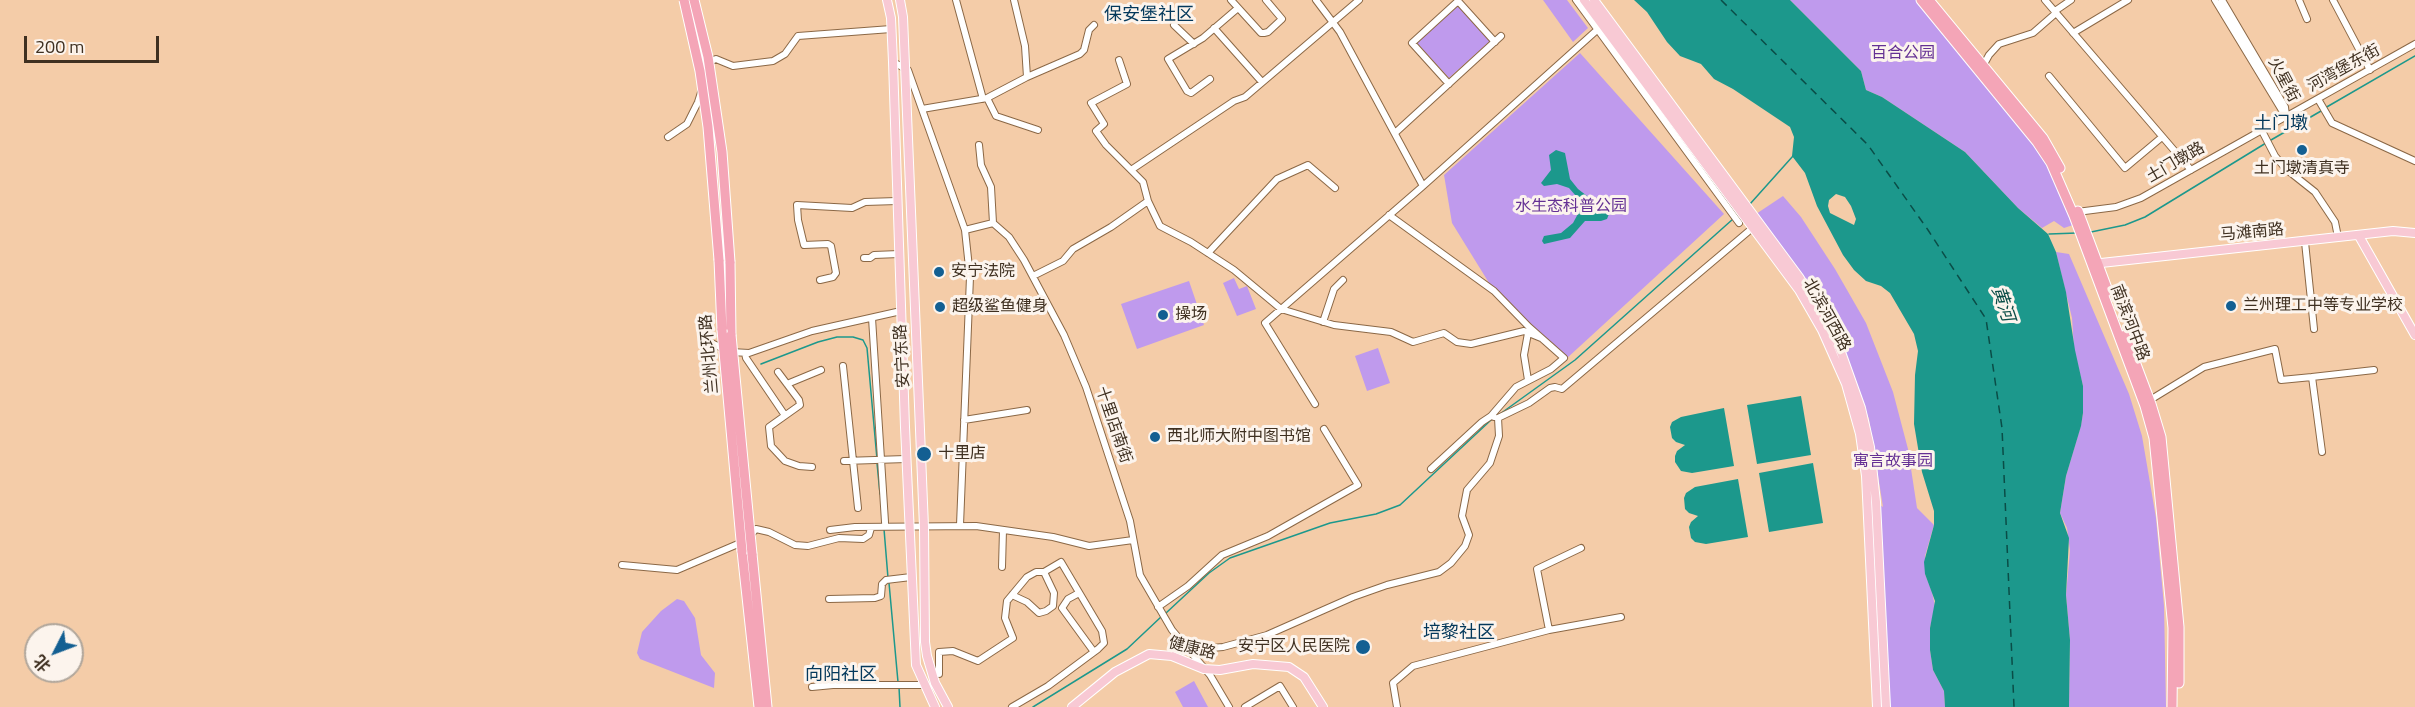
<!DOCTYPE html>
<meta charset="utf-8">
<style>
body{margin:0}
#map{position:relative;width:2415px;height:707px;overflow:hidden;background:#f4cca8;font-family:"Titillium Web","Noto Sans SC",sans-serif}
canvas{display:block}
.north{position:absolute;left:24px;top:623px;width:60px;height:60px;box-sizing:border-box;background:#fcf4ed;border:2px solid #b0a69b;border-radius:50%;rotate:228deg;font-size:16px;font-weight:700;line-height:24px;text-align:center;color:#3f3021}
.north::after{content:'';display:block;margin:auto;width:21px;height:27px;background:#135f92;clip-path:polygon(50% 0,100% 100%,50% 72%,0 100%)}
.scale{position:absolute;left:24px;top:36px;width:135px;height:27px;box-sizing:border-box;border:3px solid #3f3021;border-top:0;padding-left:8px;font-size:18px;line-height:21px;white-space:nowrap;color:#3f3021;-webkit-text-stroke:4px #fcf4ed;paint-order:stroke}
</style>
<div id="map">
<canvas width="2415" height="707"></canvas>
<div class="north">北</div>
<div class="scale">200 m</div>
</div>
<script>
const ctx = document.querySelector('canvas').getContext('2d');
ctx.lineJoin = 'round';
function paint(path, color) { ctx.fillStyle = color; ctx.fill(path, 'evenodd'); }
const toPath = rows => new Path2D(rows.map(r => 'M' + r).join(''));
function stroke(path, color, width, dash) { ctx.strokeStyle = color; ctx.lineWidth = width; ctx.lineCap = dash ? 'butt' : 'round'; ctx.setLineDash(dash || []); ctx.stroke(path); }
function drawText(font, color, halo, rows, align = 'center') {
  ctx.font = font + ' "Titillium Web","Noto Sans SC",sans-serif'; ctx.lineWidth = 6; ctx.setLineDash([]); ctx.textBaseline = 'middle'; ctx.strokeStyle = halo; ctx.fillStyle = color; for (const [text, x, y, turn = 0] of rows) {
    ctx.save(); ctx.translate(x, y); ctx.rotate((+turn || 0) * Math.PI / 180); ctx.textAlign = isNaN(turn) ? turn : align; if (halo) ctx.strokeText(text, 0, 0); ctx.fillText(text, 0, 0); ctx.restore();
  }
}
paint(toPath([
 [1543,0,1567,0,1588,28,1573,42],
 [1790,0,1916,0,2039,151,2059,187,2073,225,2064,228,2054,221,2042,228,2018,208,1965,152,1882,97,1866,90,1861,71],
 [1458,6,1490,41,1449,78,1417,43],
 [1580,53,1724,214,1566,359,1494,291,1452,223,1444,175],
 [1783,196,1801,217,1835,269,1866,323,1893,392,1908,449,1917,508,1934,525,1925,556,1925,574,1932,592,1935,606,1930,628,1930,650,1933,670,1944,691,1945,707,1886,707,1876,502,1883,507,1869,419,1832,323,1794,265,1756,214],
 [2056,252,2069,254,2129,394,2142,436,2156,518,2164,606,2166,707,2069,707,2070,640,2066,595,2070,551,2067,528,2060,513,2066,476,2081,425,2083,413,2083,386,2074,349,2072,318],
 [1234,278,1239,289,1247,286,1256,309,1237,316,1223,283],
 [1189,281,1204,325,1137,349,1121,304],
 [1378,348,1390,383,1367,391,1355,356],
 [677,599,684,601,695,618,701,655,715,673,714,688,640,659,637,653,642,632,661,611],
 [1194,681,1208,707,1183,707,1175,692]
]), '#bf9aed');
paint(toPath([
 [1634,0,1790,0,1861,71,1866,90,1882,97,1965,152,2018,208,2048,234,2056,252,2066,292,2075,350,2083,386,2083,413,2081,426,2066,476,2060,513,2069,538,2066,595,2070,640,2069,707,1945,707,1944,691,1933,670,1930,650,1930,628,1935,601,1925,574,1924,562,1934,525,1934,511,1922,472,1914,424,1915,375,1918,351,1914,334,1890,293,1881,286,1866,281,1854,270,1843,255,1817,206,1805,173,1792,156,1794,137,1790,127,1733,89,1714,79,1701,64,1680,56,1667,42,1647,12],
 [1836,194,1845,197,1851,206,1856,219,1854,225,1830,213,1828,206,1829,200],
 [1556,150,1565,153,1570,179,1578,189,1591,199,1606,203,1609,214,1607,219,1601,221,1585,221,1570,238,1544,244,1542,241,1544,236,1561,233,1573,223,1580,210,1576,196,1569,188,1557,184,1544,186,1541,183,1551,170,1549,155],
 [1801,396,1811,455,1757,464,1747,405],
 [1724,408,1734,466,1692,473,1681,471,1675,462,1675,456,1677,451,1685,445,1676,442,1672,438,1670,427,1672,422,1681,417],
 [1813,463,1823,523,1769,532,1759,473],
 [1738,479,1748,537,1706,544,1695,542,1691,538,1689,527,1691,522,1698,516,1689,513,1685,509,1684,498,1686,493,1695,487]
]), '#1c988c');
stroke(toPath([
 [2325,108,2415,56],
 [2271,140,2321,111],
 [1750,204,1793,156],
 [2091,232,2125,225,2145,217,2266,143],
 [2049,234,2077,233],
 [761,364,818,342,837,337,853,337,863,340,867,348,877,459],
 [1500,414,1575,360,1733,219],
 [877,463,880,494],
 [884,529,888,578],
 [889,583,898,682],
 [1166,613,1209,573,1230,558,1330,523,1376,514,1400,505,1491,420],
 [899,687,900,707],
 [1033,707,1127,649,1162,616]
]), '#1c988c', 1.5);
stroke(toPath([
 [1721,0,1868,145,1928,230,1986,319,2002,428,2014,707]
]), '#0a4d47', 1.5, [8, 6]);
const minor = toPath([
 [956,0,983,99],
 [1014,0,1025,46,1027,77],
 [1231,0,1261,33,1264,33,1268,32,1282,19,1266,0],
 [1316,0,1340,32,1423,186],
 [1576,0,1739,223],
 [2045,0,2191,170],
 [2215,0,2286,117],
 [2222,0,2285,107,2286,116],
 [2299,0,2307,19],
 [2333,0,2370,70],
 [2055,11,2071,0],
 [1174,25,1194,44],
 [1214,28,1262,82],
 [2073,33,2128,0],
 [1119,60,1127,84,1091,103,1104,124,1096,131,1106,145,1143,182,1148,201,1160,226,1191,242,1234,270,1281,309,1334,325,1391,332,1413,342,1444,333,1457,342,1471,344,1524,331,1541,338],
 [893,62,908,70,965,230,970,277,960,525],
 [1983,66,1989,55,1999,44,2033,33,2056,13],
 [2049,76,2125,168,2162,137],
 [1210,79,1191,93,1187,91,1168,59,1203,38,1238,8],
 [1449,84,1412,43,1458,1,1495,42],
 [987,98,996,116,1038,130],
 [2318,99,2332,123,2415,161],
 [922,109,987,98,1027,77,1080,54,1084,50,1089,30,1094,25],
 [2261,129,2275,156,2286,169,2315,192,2335,222,2338,237],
 [1395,133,1501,36],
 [668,137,687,124,698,102,711,61,716,59,733,66,773,61,785,54,798,36,891,29],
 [979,145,981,165,991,187,993,223],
 [1131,170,1234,101,1245,97,1359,0],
 [2077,212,2116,207,2141,198,2415,44],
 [1389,215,1494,291,1529,327,1564,358,1551,369,1516,387,1491,416],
 [965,230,993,223,1009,237,1024,260,1064,335,1086,387,1130,521,1140,575,1172,630,1210,675,1229,707],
 [2305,242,2314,329],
 [1208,253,1277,179,1308,165,1335,188],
 [864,258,870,258,874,255,899,254],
 [1033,276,1063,261,1073,249,1111,227,1148,201],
 [820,280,833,277,836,273,831,246,828,244,804,245,798,220,797,205,852,208,865,202,897,201],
 [872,318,885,522],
 [1323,322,1334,289,1343,280],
 [709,342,731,352,749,353,812,331,901,311],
 [745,353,746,358,784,414],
 [843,366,858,508],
 [778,372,799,400,800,405,769,427,771,446,785,461,799,466,812,467],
 [1528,380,1524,355,1528,333],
 [787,384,821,370],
 [2150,400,2204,367,2275,349,2281,380,2312,377],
 [1315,404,1265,323,1423,186,1597,30],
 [964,420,1027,410],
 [2322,452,2312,377,2374,370],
 [844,461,906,459],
 [1431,469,1482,422,1491,416,1494,417],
 [830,530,855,527,976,526,1053,537,1089,546,1133,540],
 [622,565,677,570,745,541,756,529,769,532,795,545,808,546,839,538,863,539,869,535,871,528],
 [1002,567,1003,530],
 [1079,593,1068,599,1062,608,1094,652],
 [1012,595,1027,602,1039,613,1046,611,1053,606,1054,593,1044,572],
 [829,599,875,598,881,596,882,584,886,580,911,577],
 [1158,607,1188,586,1222,555,1268,536,1358,485,1324,429],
 [1549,630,1537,569,1581,548],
 [1188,650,1223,647,1267,635,1353,597,1387,585,1439,572,1451,563,1465,546,1469,535,1462,516,1467,490,1490,463,1499,436,1498,418,1529,403,1550,388,1555,387,1562,389,1756,225],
 [939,674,939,652,953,651,978,661,1013,638,1005,618,1007,601,1027,577,1036,572,1044,572,1061,562,1102,631,1104,643,1098,649,1048,686,1012,707],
 [812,687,833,685,923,685],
 [1245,707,1280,686,1293,707],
 [1397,707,1393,683,1413,666,1549,630,1621,617]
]);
const major = toPath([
 [887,0,891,18,893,62,905,427,916,665,935,707],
 [900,0,903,17,924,527,925,642,927,656,935,683,948,707],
 [1584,0,1799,290,1822,330,1846,384,1860,434,1866,476,1877,707],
 [1594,0,1799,277,1823,315,1841,352,1861,408,1870,447,1876,502,1886,707],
 [2359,236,2415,335],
 [2092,264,2393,231,2415,233],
 [1072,707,1115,672,1149,654,1172,656,1204,669,1220,670,1253,664,1289,667,1304,677,1323,707]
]);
const highway = toPath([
 [1921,0,2037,142,2051,163,2074,216,2145,406,2154,438,2173,628,2172,707],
 [1929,0,2043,138,2060,168],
 [2078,211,2108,291],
 [719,260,722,330],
 [730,262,731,335],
 [2125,335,2151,404,2161,437,2179,627,2179,683],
 [742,551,759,707],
 [752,554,767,707]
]);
stroke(minor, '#8b6846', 8);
stroke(major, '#fff', 10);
stroke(highway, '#fff', 11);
stroke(minor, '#fff', 6);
stroke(major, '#f8c9d4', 8);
stroke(highway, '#f4a5b7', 9);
const highwayBridge = toPath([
 [684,0,700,71,708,127,719,260],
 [694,0,708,57,722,152,730,262],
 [722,330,742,551],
 [731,335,752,554]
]);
stroke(highwayBridge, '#fff', 11, []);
stroke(highwayBridge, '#f4a5b7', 9);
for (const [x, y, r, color] of [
 [2302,150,6,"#135f92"],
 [939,272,6,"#135f92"],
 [2231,306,6,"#135f92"],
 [940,307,6,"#135f92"],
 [1163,315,6,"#135f92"],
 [1155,437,6,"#135f92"],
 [924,454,8,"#135f92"],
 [1363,647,8,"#135f92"]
]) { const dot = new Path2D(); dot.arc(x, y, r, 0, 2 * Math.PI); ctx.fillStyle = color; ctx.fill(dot); stroke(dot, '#fcf4ed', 2); }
drawText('16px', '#643094', '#fcf4ed', [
 ["百合公园",1903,54],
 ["水生态科普公园",1571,207],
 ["寓言故事园",1893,462]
]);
drawText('16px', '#3f3021', '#fcf4ed', [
 ["河湾堡东街",2344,69,-29],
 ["火星街",2283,80,62],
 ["土门墩路",2176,163,-30],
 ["马滩南路",2252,233,-5],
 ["北滨河西路",1826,315,61],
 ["南滨河中路",2129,323,69],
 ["兰州北环路",710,354,-95],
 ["安宁东路",903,356,-93],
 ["十里店南街",1113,425,71],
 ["健康路",1192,649,14]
]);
drawText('16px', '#3f3021', '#fcf4ed', [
 ["土门墩清真寺",2302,169,"center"],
 ["安宁法院",951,272],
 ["兰州理工中等专业学校",2243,306],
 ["超级鲨鱼健身",952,307],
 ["操场",1175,315],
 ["西北师大附中图书馆",1167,437],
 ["十里店",938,454],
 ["安宁区人民医院",1350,647,"right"]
], 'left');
drawText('18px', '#03385b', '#fcf4ed', [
 ["保安堡社区",1149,16],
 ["土门墩",2281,125],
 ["培黎社区",1459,634],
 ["向阳社区",841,676]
]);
drawText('italic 18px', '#0a4d47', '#fcf4ed', [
 ["黄河",2002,304,71]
]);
</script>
